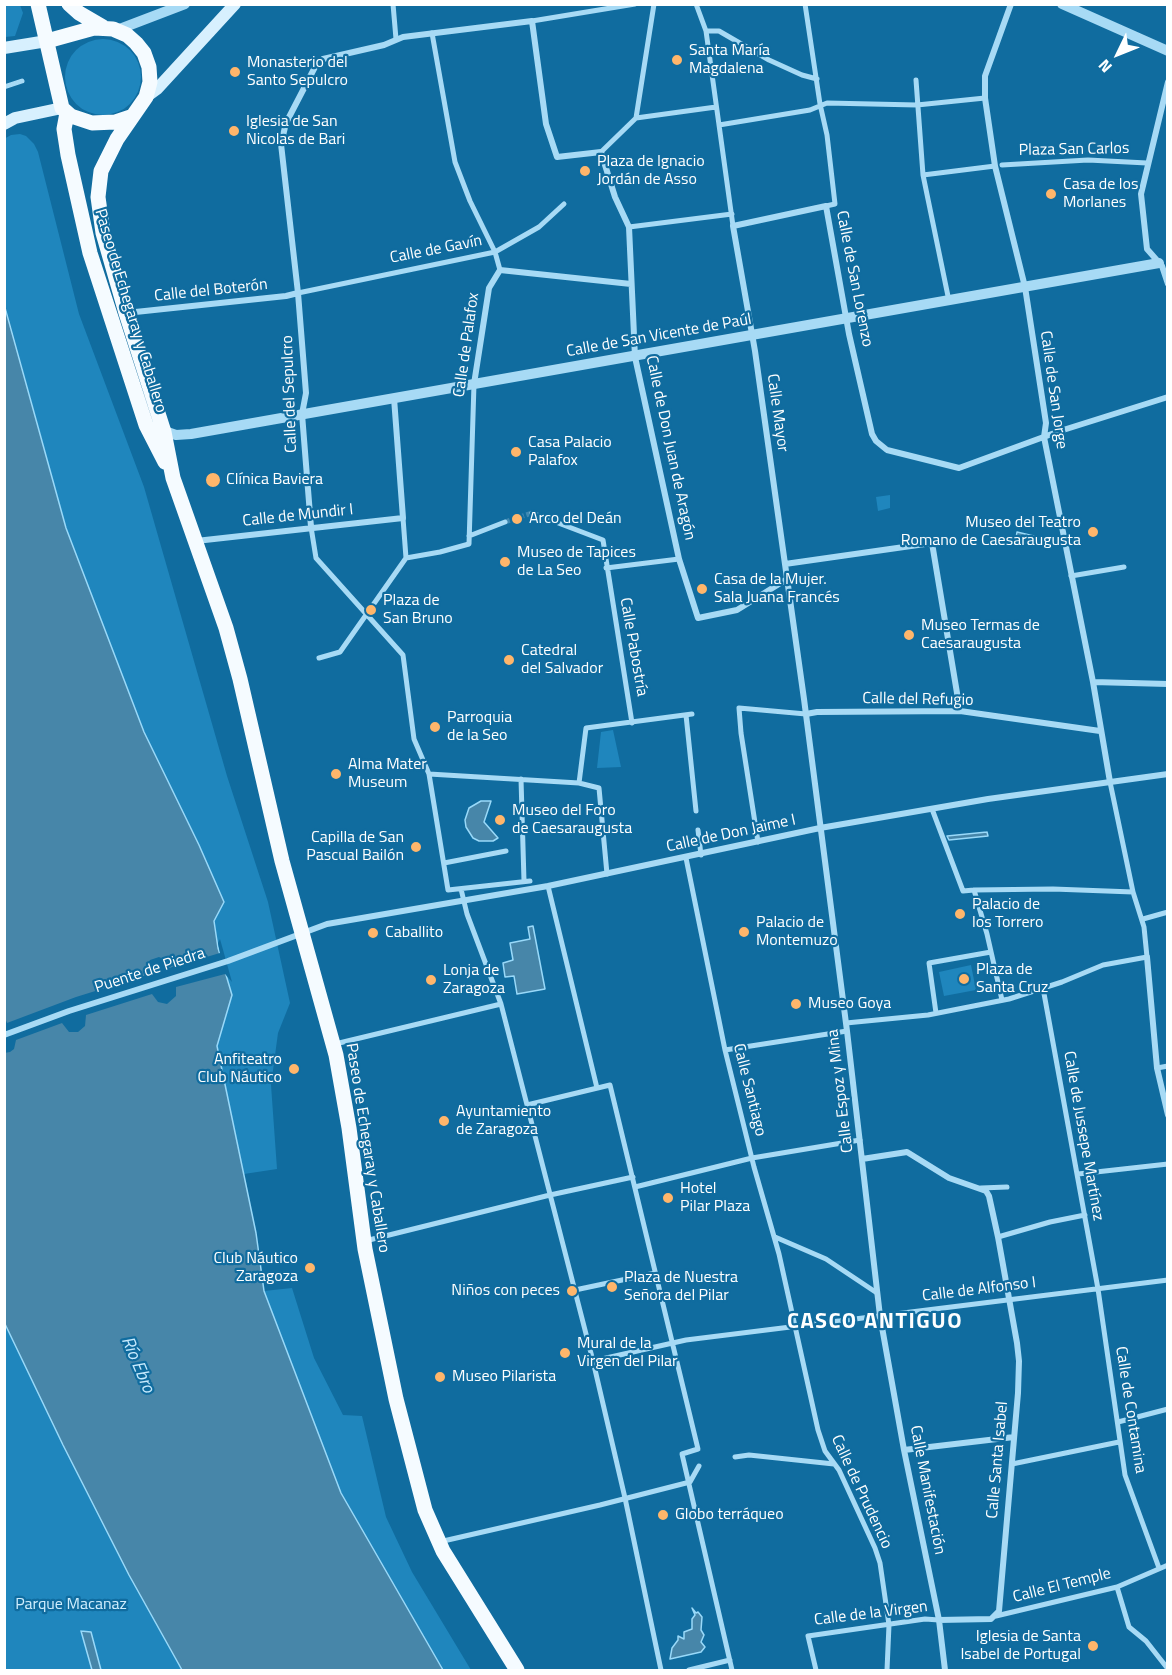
<!DOCTYPE html>
<meta charset="utf-8">
<style>
body{margin:0}
#map{position:relative;width:1172px;height:1675px;overflow:hidden;background:#106c9f;font-family:"Titillium Web",sans-serif}
canvas{display:block}
.frame{position:absolute;inset:0;border:6px solid #fff;pointer-events:none}
.north{position:absolute;left:1088px;top:24px;width:60px;height:60px;-webkit-text-stroke:4px #106c9f;paint-order:stroke;rotate:227deg;font-size:16px;font-weight:700;line-height:24px;text-align:center;color:#fff}
.north::after{content:'';display:block;margin:auto;width:21px;height:27px;background:#fff;clip-path:polygon(50% 0,100% 100%,50% 72%,0 100%)}
</style>
<div id="map">
<canvas width="1172" height="1675"></canvas>
<div class="frame"></div>
<div class="north">N</div>
</div>
<script>
const ctx = document.querySelector('canvas').getContext('2d');
ctx.lineJoin = 'round';
function paint(path, color) { ctx.fillStyle = color; ctx.fill(path, 'evenodd'); }
const toPath = rows => new Path2D(rows.map(r => 'M' + r).join(''));
function stroke(path, color, width, dash) { ctx.strokeStyle = color; ctx.lineWidth = width; ctx.lineCap = dash ? 'butt' : 'round'; ctx.setLineDash(dash || []); ctx.stroke(path); }
function drawText(font, color, halo, rows, align = 'center') {
  ctx.font = font + ' "Titillium Web",sans-serif'; ctx.lineWidth = 4.5; ctx.setLineDash([]); ctx.textBaseline = 'middle'; ctx.strokeStyle = halo; ctx.fillStyle = color; for (const [text, x, y, turn = 0] of rows) {
    ctx.save(); ctx.translate(x, y); ctx.rotate((+turn || 0) * Math.PI / 180); ctx.textAlign = isNaN(turn) ? turn : align; if (halo) ctx.strokeText(text, 0, 0); ctx.fillText(text, 0, 0); ctx.restore();
  }
}
paint(toPath([
 [5,4,20,5,23,13,15,36,5,37],
 '65 77a38 38 0 1 1 76 0a38 38 0 1 1-76 0Z',
 [20,134,26,136,34,144,38,152,79,314,144,487,227,776,268,902,290,1003,278,1033,271,1085,277,1169,244,1174,217,1046,232,995,218,948,214,921,224,902,199,845,144,732,66,528,5,304,4,139,11,135],
 [890,495,890,508,878,511,876,497],
 [613,730,621,767,597,768,601,732],
 [971,965,976,990,944,996,939,972],
 [292,1288,314,1358,343,1415,362,1416,386,1517,412,1572,471,1670,443,1670,341,1493,264,1291],
 [5,1324,63,1445,129,1575,182,1670,5,1670,6,1649]
]), '#1f86bd');
const water = toPath([
 [4,304,66,528,144,732,199,845,224,902,214,921,218,948,232,995,217,1046,256,1233,264,1291,341,1493,443,1670,182,1670,129,1575,63,1445,5,1324,4,304],
 [1017,532,1038,537,1027,543,1015,544,1017,532],
 [481,801,491,801,484,822,498,838,493,841,479,841,473,838,466,827,465,820,469,808,481,801],
 [987,832,988,836,949,840,947,836,987,832],
 [533,926,545,989,517,994,514,976,505,977,503,963,513,960,510,943,530,939,528,927,533,926],
 [692,1608,696,1613,698,1612,702,1617,701,1630,704,1635,701,1642,705,1647,701,1652,670,1659,672,1648,678,1640,678,1636,684,1639,684,1632,692,1629,692,1619,695,1615,692,1608],
 [81,1631,91,1632,101,1670,92,1670,81,1631]
]);
paint(water, '#4786a9');
stroke(water, '#99d9f9', 1.5);
paint(toPath([
 [220,939,232,982,225,974,176,987,176,996,167,1004,158,1002,152,994,86,1015,85,1026,78,1032,69,1032,62,1023,16,1040,14,1049,10,1052,4,1053,5,1018,7,1023,76,997,147,975,146,967,150,960,159,957,166,960,169,968,220,953,218,943]
]), '#106c9f');
stroke(toPath([
 [505,522,532,513]
]), '#4089b2', 5, [5, 2.5]);
stroke(toPath([
 [393,4,396,39],
 [696,4,706,31,733,226],
 [805,4,820,104,827,135,835,204,826,206],
 [532,21,635,4],
 [706,31,719,31,769,60,802,75,817,79],
 [432,33,455,162,470,201,495,252,500,270],
 [916,80,923,175,949,301],
 [4,87,22,81],
 [636,118,716,107],
 [719,125,810,110,827,103,917,105,985,98],
 [601,152,636,118,654,4],
 [1002,165,1088,160,1147,163],
 [923,175,995,166],
 [629,227,732,214],
 [298,293,495,252,539,227,564,204],
 [532,513,603,540,632,723],
 [403,518,406,558],
 [311,527,316,558,403,655,414,739,429,774,448,890,530,881],
 [469,536,505,522],
 [606,568,679,559],
 [1071,576,1124,567],
 [319,658,340,652,406,558,440,552,469,544,474,384],
 [686,715,696,811],
 [429,774,579,783,599,788,607,874],
 [521,779,524,881],
 [579,783,586,728,692,714],
 [932,809,963,891,974,890],
 [698,830,701,855],
 [758,842,741,733,739,708,806,714],
 [686,858,725,1050,754,1167,779,1254,818,1430,825,1451,839,1470,875,1548,880,1563,889,1625,887,1670],
 [444,863,506,851],
 [548,886,597,1088],
 [461,889,467,914,501,1004,593,1361,625,1498,661,1670],
 [1143,919,1168,912],
 [1043,988,1098,1289,1125,1475,1159,1568],
 [1002,1000,987,934,974,890,1053,889,1133,892],
 [936,1013,929,963,991,952],
 [846,1023,928,1015,1009,999,1062,982,1103,965,1147,957,1144,927,1133,892,1110,782],
 [335,1044,501,1004],
 [725,1050,847,1031],
 [1157,1068,1168,1066],
 [527,1105,610,1085,698,1449,682,1454,732,1670],
 [1078,1174,1168,1164],
 [635,1187,752,1158,860,1140],
 [981,1188,1007,1187],
 [775,1237,826,1259,877,1293],
 [998,1237,1050,1222,1085,1215],
 [365,1241,550,1195,633,1177],
 [575,1290,655,1273],
 [593,1361,686,1340,1168,1280],
 [1118,1422,1168,1409],
 [735,1457,749,1455,834,1464],
 [1012,1464,1119,1442],
 [439,1542,600,1505,690,1482,699,1466],
 [1117,1587,1129,1627,1146,1641,1168,1669],
 [996,1616,1117,1587,1168,1565],
 [689,1670,730,1660],
 [816,1670,808,1636,925,1619,939,1620]
]), '#a7daf5', 5);
stroke(toPath([
 [1011,4,985,76,985,98,995,166,1025,287,1046,423,1044,437,1093,682,1110,782],
 [1168,82,1141,194,1147,249,1162,266,1168,284],
 [126,313,286,296,298,293],
 [474,384,489,288,500,270,631,284],
 [311,527,302,414,306,393,298,293,281,144,286,123,315,67,323,59,384,45,403,37,532,21,546,124,557,157,601,152,615,197,629,227,635,357,679,559,698,618,737,610,787,579],
 [196,541,403,518,394,398],
 [785,564,932,543,960,711],
 [1093,682,1168,684],
 [806,714,817,712,960,711,1100,731],
 [1147,957,1157,1068,1168,1115],
 [4,1035,69,1011,228,961,327,924,548,886,820,828,988,799,1168,774],
 [862,1159,907,1152,949,1178,986,1191,989,1196,998,1237,1017,1343,1019,1361,1018,1393,999,1611,991,1619,939,1620],
 [904,1450,1014,1437],
 [945,1670,939,1620,904,1450,880,1316,847,1031,804,699,755,351,733,226,826,206,849,334,872,434,876,441,887,450,959,468,1060,431,1168,397]
]), '#a7daf5', 6);
stroke(toPath([
 [1062,4,1168,51],
 [117,30,185,4],
 [159,429,176,435,191,434,1159,263]
]), '#a7daf5', 10);
stroke(toPath([
 [4,48,47,41],
 [146,97,157,89,235,4],
 [4,124,15,118,62,108]
]), '#d7f0fe', 12);
stroke(toPath([
 [38,4,62,108,71,116,92,123,115,122,133,116],
 [69,4,79,13,103,27],
 [47,41,94,28,113,29,127,35,136,43,144,53,149,67,150,82,146,97,117,139,101,171,98,197,103,233,126,313,164,432,173,478,226,628,240,679,282,861,336,1055,349,1128,365,1249,396,1399,425,1510,443,1551,517,1670],
 [67,113,64,129,68,155,90,253,146,425,165,462]
]), '#f5fbff', 15);
for (const [x, y, r, color] of [
 [677,60,6,"#ffb66b"],
 [235,72,6,"#ffb66b"],
 [234,131,6,"#ffb66b"],
 [585,171,6,"#ffb66b"],
 [1051,194,6,"#ffb66b"],
 [516,452,6,"#ffb66b"],
 [213,480,8,"#ffb66b"],
 [517,519,6,"#ffb66b"],
 [1093,532,6,"#ffb66b"],
 [505,562,6,"#ffb66b"],
 [702,589,6,"#ffb66b"],
 [371,610,6,"#ffb66b"],
 [909,635,6,"#ffb66b"],
 [509,660,6,"#ffb66b"],
 [435,727,6,"#ffb66b"],
 [336,774,6,"#ffb66b"],
 [500,820,6,"#ffb66b"],
 [416,847,6,"#ffb66b"],
 [960,914,6,"#ffb66b"],
 [744,932,6,"#ffb66b"],
 [373,933,6,"#ffb66b"],
 [964,979,6,"#ffb66b"],
 [431,980,6,"#ffb66b"],
 [796,1004,6,"#ffb66b"],
 [294,1069,6,"#ffb66b"],
 [444,1121,6,"#ffb66b"],
 [668,1198,6,"#ffb66b"],
 [310,1268,6,"#ffb66b"],
 [612,1287,6,"#ffb66b"],
 [572,1291,6,"#ffb66b"],
 [565,1353,6,"#ffb66b"],
 [440,1377,6,"#ffb66b"],
 [663,1515,6,"#ffb66b"],
 [1093,1646,6,"#ffb66b"]
]) { const dot = new Path2D(); dot.arc(x, y, r, 0, 2 * Math.PI); ctx.fillStyle = color; ctx.fill(dot); stroke(dot, '#106c9f', 2); }
drawText('16px', '#fff', '#106c9f', [
 ["Santa María",689,51],
 ["Magdalena",689,69],
 ["Monasterio del",247,63],
 ["Santo Sepulcro",247,81],
 ["Iglesia de San",246,122],
 ["Nicolas de Bari",246,140],
 ["Plaza de Ignacio",597,162],
 ["Jordán de Asso",597,180],
 ["Casa de los",1063,185],
 ["Morlanes",1063,203],
 ["Casa Palacio",528,443],
 ["Palafox",528,461],
 ["Clínica Baviera",226,480],
 ["Arco del Deán",529,519],
 ["Museo del Teatro",1081,523,"right"],
 ["Romano de Caesaraugusta",1081,541,"right"],
 ["Museo de Tapices",517,553],
 ["de La Seo",517,571],
 ["Casa de la Mujer.",714,580],
 ["Sala Juana Francés",714,598],
 ["Plaza de",383,601],
 ["San Bruno",383,619],
 ["Museo Termas de",921,626],
 ["Caesaraugusta",921,644],
 ["Catedral",521,651],
 ["del Salvador",521,669],
 ["Parroquia",447,718],
 ["de la Seo",447,736],
 ["Alma Mater",348,765],
 ["Museum",348,783],
 ["Museo del Foro",512,811],
 ["de Caesaraugusta",512,829],
 ["Capilla de San",404,838,"right"],
 ["Pascual Bailón",404,856,"right"],
 ["Palacio de",972,905],
 ["los Torrero",972,923],
 ["Palacio de",756,923],
 ["Montemuzo",756,941],
 ["Caballito",385,933],
 ["Plaza de",976,970],
 ["Santa Cruz",976,988],
 ["Lonja de",443,971],
 ["Zaragoza",443,989],
 ["Museo Goya",808,1004],
 ["Anfiteatro",282,1060,"right"],
 ["Club Náutico",282,1078,"right"],
 ["Ayuntamiento",456,1112],
 ["de Zaragoza",456,1130],
 ["Hotel",680,1189],
 ["Pilar Plaza",680,1207],
 ["Club Náutico",298,1259,"right"],
 ["Zaragoza",298,1277,"right"],
 ["Plaza de Nuestra",624,1278],
 ["Señora del Pilar",624,1296],
 ["Niños con peces",560,1291,"right"],
 ["Mural de la",577,1344],
 ["Virgen del Pilar",577,1362],
 ["Museo Pilarista",452,1377],
 ["Globo terráqueo",675,1515],
 ["Iglesia de Santa",1081,1637,"right"],
 ["Isabel de Portugal",1081,1655,"right"]
], 'left');
drawText('16px', '#fff', '#106c9f', [
 ["Plaza San Carlos",1074,150,-1],
 ["Calle de Gavín",436,250,-11],
 ["Calle de San Lorenzo",854,279,79],
 ["Calle del Boterón",211,291,-6],
 ["Paseo de Echegaray y Caballero",130,311,73],
 ["Calle de San Vicente de Paúl",659,336,-10],
 ["Calle de Palafox",467,345,-82],
 ["Calle de San Jorge",1053,390,82],
 ["Calle del Sepulcro",290,394,-92],
 ["Calle Mayor",777,413,82],
 ["Calle de Don Juan de Aragón",670,448,78],
 ["Calle de Mundir I",298,516,-6],
 ["Calle Pabostría",633,647,80],
 ["Calle del Refugio",918,700,1],
 ["Calle de Don Jaime I",731,834,-12],
 ["Puente de Piedra",150,971,-18],
 ["Calle Santiago",749,1090,76],
 ["Calle Espoz y Mina",841,1091,-97],
 ["Calle de Jussepe Martínez",1083,1136,80],
 ["Paseo de Echegaray y Caballero",367,1148,81],
 ["Calle de Alfonso I",979,1290,-7],
 ["Calle de Contamina",1130,1410,81],
 ["Calle Santa Isabel",998,1460,-85],
 ["Calle Manifestación",927,1490,79],
 ["Calle de Prudencio",861,1492,65],
 ["Calle El Temple",1062,1586,-14],
 ["Calle de la Virgen",871,1614,-7]
]);
drawText('16px', '#d0eefe', '#106c9f', [
 ["Parque Macanaz",71,1605]
]);
drawText('italic 18px', '#c7eafd', '#106c9f', [
 ["Río Ebro",137,1365,67]
]);
ctx.letterSpacing = '1.5px';
drawText('bold 22px', '#fff', '#106c9f', [
 ["CASCO ANTIGUO",875,1323]
]);
ctx.letterSpacing = '0px';
</script>
